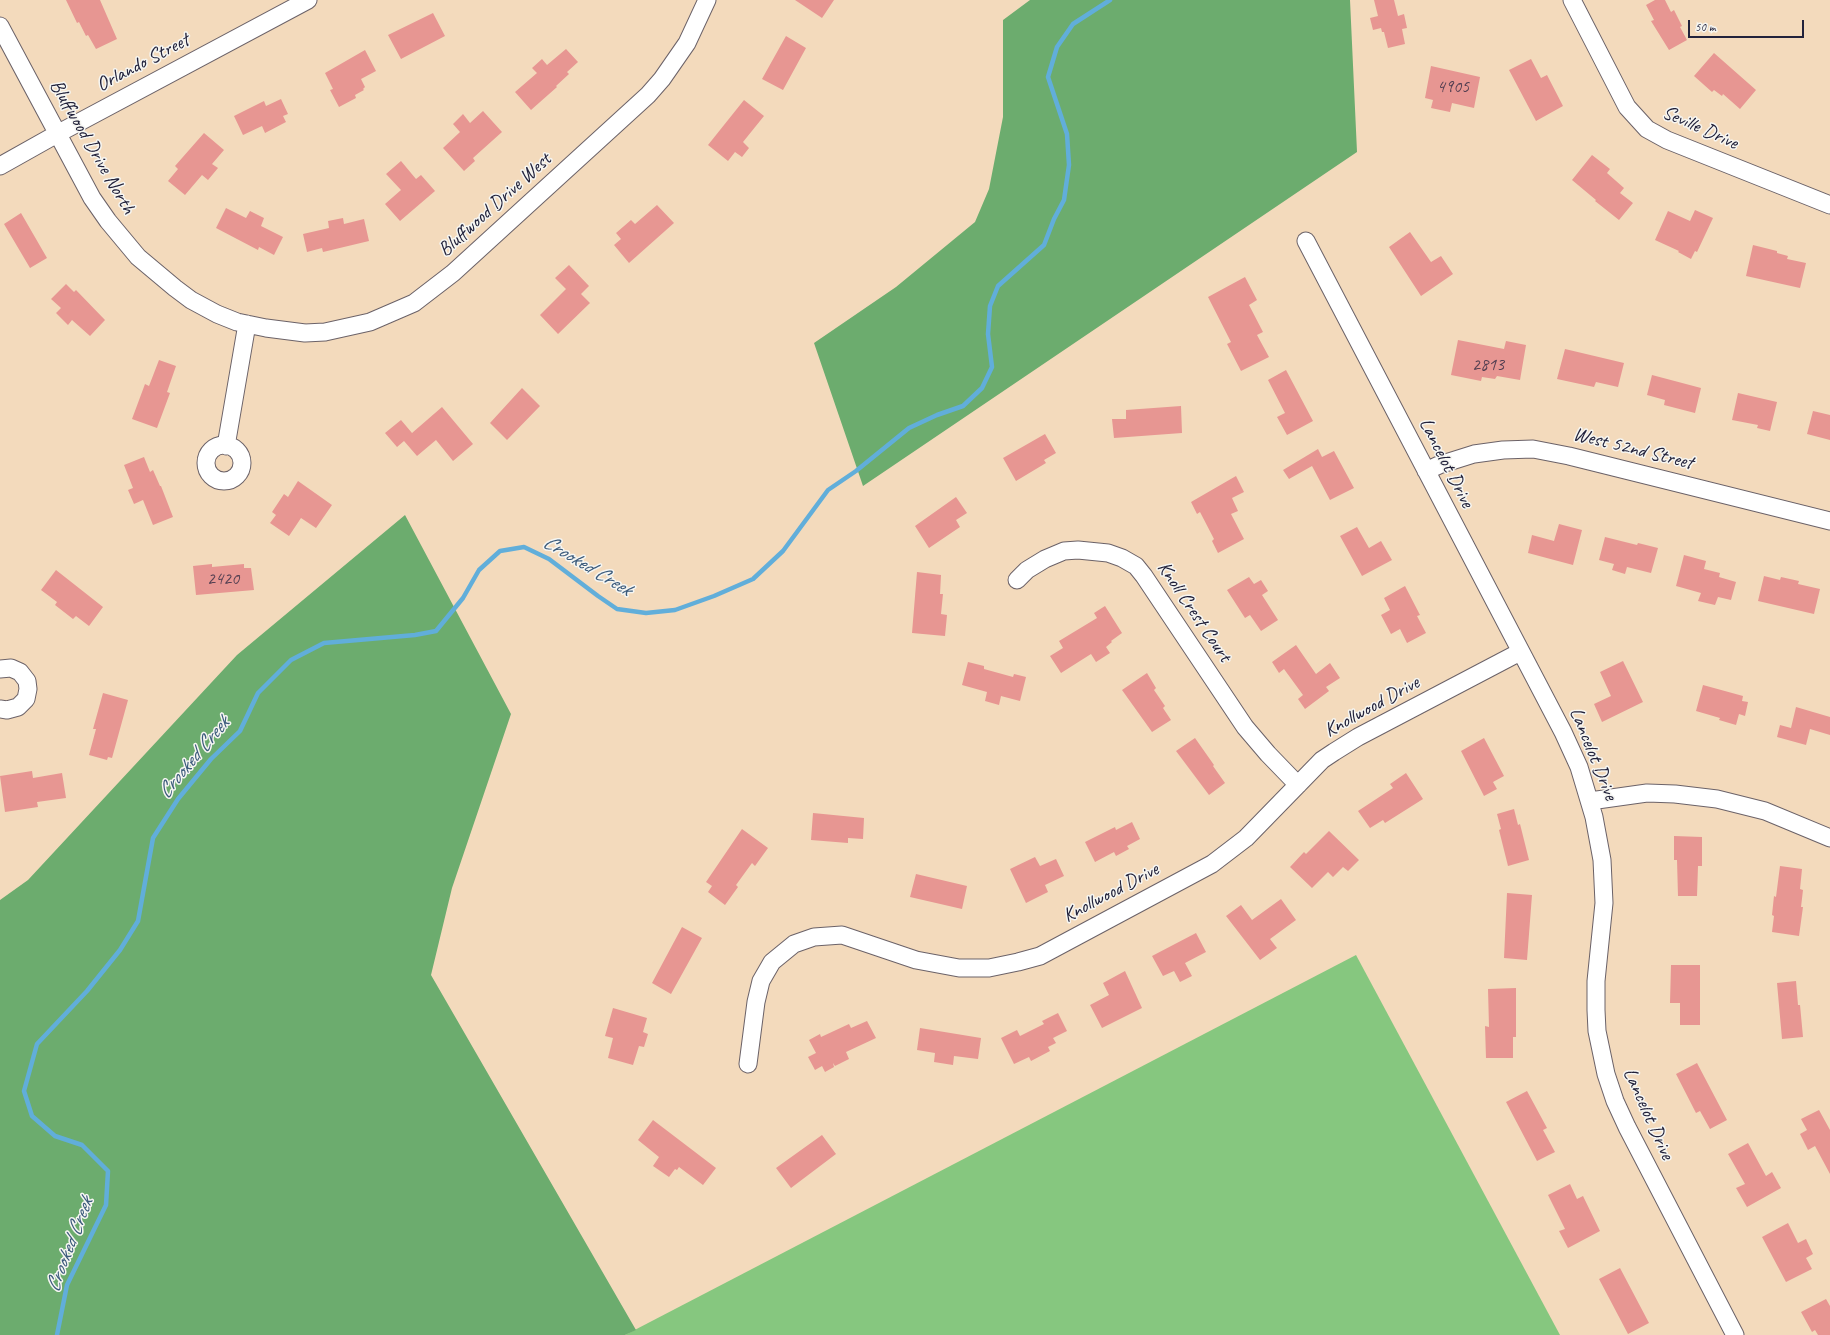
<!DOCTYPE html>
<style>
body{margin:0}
#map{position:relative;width:1830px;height:1335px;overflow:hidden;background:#f3dabc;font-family:Caveat,sans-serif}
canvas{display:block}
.scale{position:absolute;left:1688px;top:20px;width:116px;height:18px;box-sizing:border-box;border:2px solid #22223b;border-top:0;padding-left:5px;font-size:12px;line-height:14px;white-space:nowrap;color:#22223b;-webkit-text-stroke:3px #f6f6f2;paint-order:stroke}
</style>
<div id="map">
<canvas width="1830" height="1335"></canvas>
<div class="scale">50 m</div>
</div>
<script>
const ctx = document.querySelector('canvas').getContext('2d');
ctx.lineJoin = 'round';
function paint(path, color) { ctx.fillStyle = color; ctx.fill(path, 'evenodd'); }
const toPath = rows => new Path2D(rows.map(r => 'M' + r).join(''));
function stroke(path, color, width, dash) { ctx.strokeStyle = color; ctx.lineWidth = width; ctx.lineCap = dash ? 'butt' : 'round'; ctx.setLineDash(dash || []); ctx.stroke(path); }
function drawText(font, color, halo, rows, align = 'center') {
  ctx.font = font + ' Caveat,sans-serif'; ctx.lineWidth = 3; ctx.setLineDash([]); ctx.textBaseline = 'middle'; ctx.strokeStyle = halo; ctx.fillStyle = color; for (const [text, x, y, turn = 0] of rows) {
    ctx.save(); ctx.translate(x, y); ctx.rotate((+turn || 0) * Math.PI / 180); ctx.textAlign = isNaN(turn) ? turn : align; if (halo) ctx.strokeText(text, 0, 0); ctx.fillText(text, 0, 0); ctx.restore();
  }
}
paint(toPath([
 [1356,955,1560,1335,625,1335]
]), '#86c77f');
paint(toPath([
 [1030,0,1350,0,1357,152,863,486,814,343,896,287,975,222,989,189,1003,117,1003,20],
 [405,515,511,714,452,888,431,975,636,1330,625,1335,0,1335,0,900,28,880,237,655]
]), '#6cac6e');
stroke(toPath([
 [57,1335,67,1285,106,1205,108,1171,82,1145,55,1136,32,1116,24,1091,37,1044,87,991,120,950,138,921,153,838,178,799,211,759,240,731,258,693,291,660,324,643,415,635,436,631,463,598,479,570,500,551,524,547,549,559,598,596,617,609,646,613,675,610,714,596,753,579,783,551,828,490,856,471,909,428,937,415,963,406,982,388,992,367,988,334,990,306,998,286,1044,245,1054,219,1064,200,1069,165,1067,134,1048,77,1057,47,1073,24,1110,0]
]), '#61aeda', 4.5);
paint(toPath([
 [66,0,100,0,117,39,96,49,88,35,86,36,79,22,77,23],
 [795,0,834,0,822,18],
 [1374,0,1394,0,1398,16,1404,14,1407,28,1402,29,1405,44,1388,48,1384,32,1382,32,1381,28,1373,30,1370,18,1378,16],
 [1655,0,1665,0,1671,12,1674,10,1682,26,1680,27,1687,40,1669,50,1651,21,1654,20,1646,5],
 [433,13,445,36,401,59,388,35],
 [786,36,806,48,783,90,762,79],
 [566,49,578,62,567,72,569,74,556,86,557,87,531,110,515,92,537,73,532,68,542,59,547,65],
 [365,50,376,71,361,79,365,87,363,89,364,90,355,95,356,98,339,107,330,90,333,89,325,73],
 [1714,53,1756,90,1740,109,1723,94,1722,96,1714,90,1712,92,1694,76],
 [1531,59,1541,78,1547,75,1563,106,1536,121,1509,70],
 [1431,66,1480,77,1474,108,1452,103,1450,112,1431,108,1433,100,1425,98],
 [281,99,288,114,283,116,286,122,265,133,262,126,243,135,234,116,264,101,266,106],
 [744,100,764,116,743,142,749,148,742,157,735,152,728,161,708,145],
 [483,111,502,132,473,158,475,161,464,171,443,148,460,132,453,124,463,114,470,123],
 [204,133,224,150,212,164,218,168,208,180,202,175,185,195,168,181,178,169,175,166],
 [1592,155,1610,169,1607,173,1624,188,1620,193,1633,203,1619,220,1595,201,1596,200,1572,180],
 [401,161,416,179,421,175,435,191,400,221,385,204,401,190,386,174],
 [657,205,674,223,629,263,614,245,621,239,616,233,631,220,635,224],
 [226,208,246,218,250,211,264,218,261,226,283,237,274,255,259,247,258,250,216,228],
 [1695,210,1713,218,1697,252,1695,251,1691,259,1678,252,1679,251,1655,240,1668,211,1690,221],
 [21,213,47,258,30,268,4,224],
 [343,218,344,224,364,219,369,241,323,252,322,248,307,252,303,234,329,228,328,221],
 [1410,232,1431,262,1441,256,1453,274,1421,296,1389,247],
 [1753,245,1777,251,1777,253,1788,256,1787,259,1806,263,1800,288,1746,276],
 [569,265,589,286,581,294,590,303,558,334,540,315,566,289,555,278],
 [1245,277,1257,300,1249,305,1263,332,1257,335,1269,357,1241,371,1227,344,1231,342,1208,297],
 [66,284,74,292,76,290,105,320,90,336,72,320,68,325,56,313,61,308,51,299],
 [1458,340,1504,349,1506,341,1526,345,1520,380,1497,376,1495,379,1482,377,1481,381,1451,375],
 [1565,349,1624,363,1618,387,1596,382,1594,387,1557,379],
 [159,360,176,366,167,392,170,393,157,428,132,419,145,384,149,386],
 [1286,370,1313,421,1287,435,1277,417,1285,413,1268,380],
 [1652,375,1701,388,1695,413,1664,405,1665,400,1647,395],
 [522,388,540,406,507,440,490,423],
 [1738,393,1777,402,1770,431,1757,428,1758,425,1732,420],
 [1181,406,1182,433,1114,438,1112,419,1126,419,1126,410],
 [442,407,473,444,453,461,436,440,417,456,404,441,397,447,385,433,401,420,412,433],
 [1813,411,1830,415,1830,440,1807,434],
 [1045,434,1056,453,1044,460,1046,463,1016,481,1003,458],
 [1318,449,1322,457,1334,451,1354,488,1330,500,1312,466,1289,479,1283,470],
 [144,457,150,472,153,470,160,486,161,486,173,517,153,525,143,500,134,504,128,490,133,488,124,465],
 [1236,476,1244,492,1232,498,1238,511,1231,514,1244,539,1218,553,1212,541,1214,539,1200,512,1197,514,1191,502],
 [298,481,332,505,316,528,301,518,289,536,270,523,276,515,272,512,284,494,288,497],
 [956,497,967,513,956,520,960,527,929,548,915,526],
 [1559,524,1582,530,1573,565,1528,553,1532,535,1554,541],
 [1357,527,1369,548,1381,541,1392,560,1362,576,1340,536],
 [1605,537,1637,545,1638,543,1658,548,1651,573,1627,567,1625,574,1612,570,1614,564,1599,560],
 [1684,555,1706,561,1704,569,1720,573,1719,577,1736,582,1731,600,1718,597,1715,605,1698,601,1701,593,1676,586],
 [212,564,212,567,244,564,244,568,251,568,254,590,196,595,193,566],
 [56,570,103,607,89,626,76,616,73,619,55,605,57,602,41,590],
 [917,572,941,575,940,594,943,594,941,614,947,615,945,636,912,633],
 [1764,576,1780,580,1781,577,1799,581,1798,584,1820,589,1814,614,1758,601],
 [1249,577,1254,584,1261,580,1268,591,1262,595,1278,620,1261,631,1250,615,1245,618,1227,590],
 [1405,586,1420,615,1417,616,1426,633,1407,643,1400,629,1391,634,1381,615,1390,610,1384,598],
 [1105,606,1122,633,1111,641,1112,642,1106,647,1110,653,1096,662,1091,654,1061,673,1050,656,1063,648,1059,641,1097,618,1094,613],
 [1296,645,1316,674,1330,663,1340,678,1326,687,1329,691,1305,709,1298,699,1303,695,1284,669,1279,673,1272,662],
 [1623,661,1643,702,1602,722,1594,704,1611,696,1600,672],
 [968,662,984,666,984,669,1013,677,1014,674,1026,677,1020,701,1001,696,999,705,985,701,987,692,962,685],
 [1147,673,1156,688,1154,690,1165,706,1163,708,1171,720,1152,732,1122,690],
 [1703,685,1743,696,1742,701,1748,702,1745,716,1739,714,1736,725,1719,720,1720,718,1696,711],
 [103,693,128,700,112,758,108,757,107,760,89,755,96,729,93,729],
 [1796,707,1830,717,1830,735,1810,729,1806,745,1777,737,1780,725,1791,728],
 [1195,738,1214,765,1213,766,1225,783,1209,795,1176,751],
 [1484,738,1504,776,1493,782,1497,789,1484,796,1461,751],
 [32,771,33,778,62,773,66,798,37,802,38,807,5,812,0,776],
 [1406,773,1423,799,1385,823,1383,820,1370,828,1358,811,1393,788,1390,784],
 [1514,809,1518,825,1520,824,1529,860,1508,866,1499,830,1501,829,1497,814],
 [813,813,864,818,863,839,848,838,848,843,811,840],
 [1132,822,1140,839,1127,846,1129,849,1116,856,1114,852,1095,862,1085,842,1115,827,1116,830],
 [742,829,768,848,755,866,752,863,736,885,738,887,725,905,708,892,712,886,706,882],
 [1329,831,1359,860,1348,871,1343,867,1333,877,1328,872,1312,888,1290,867,1304,852,1306,854],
 [1674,836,1702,837,1702,866,1698,866,1697,896,1678,896,1677,860,1674,860],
 [1035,857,1040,866,1056,859,1064,876,1045,885,1048,892,1026,903,1010,869],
 [1780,866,1802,869,1800,889,1803,890,1801,907,1803,907,1799,936,1772,932,1774,916,1772,915,1774,896,1776,897],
 [916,874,967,886,962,909,910,897],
 [1507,893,1532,895,1527,960,1504,958],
 [1281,899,1296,920,1270,939,1277,948,1260,960,1226,916,1241,905,1252,920],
 [682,927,702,938,671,994,652,983],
 [1196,933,1206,952,1185,963,1192,976,1180,982,1174,971,1163,976,1152,956],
 [1671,965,1700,965,1700,1025,1680,1025,1680,1003,1670,1003],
 [1125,971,1142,1008,1102,1028,1090,1005,1109,995,1103,983],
 [1796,981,1798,1005,1800,1005,1803,1037,1782,1039,1777,983],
 [1516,988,1516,1037,1513,1037,1513,1058,1486,1058,1485,1026,1489,1027,1488,989],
 [613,1008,647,1018,643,1032,648,1034,644,1047,639,1046,633,1065,608,1058,613,1038,605,1036],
 [1058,1013,1067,1031,1053,1038,1056,1043,1048,1047,1050,1051,1031,1061,1029,1057,1014,1064,1001,1038,1017,1030,1020,1036,1044,1024,1042,1021],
 [867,1021,876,1038,846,1052,849,1059,835,1066,833,1063,834,1067,825,1072,822,1066,815,1070,808,1057,816,1053,809,1040,820,1034,821,1037,849,1024,851,1028],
 [920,1028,981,1038,978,1059,954,1056,953,1065,934,1062,935,1053,917,1050],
 [1697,1063,1727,1120,1710,1129,1700,1111,1696,1113,1676,1074],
 [1527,1091,1547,1128,1543,1130,1555,1152,1537,1161,1506,1102],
 [1819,1110,1830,1130,1830,1174,1815,1146,1808,1150,1800,1134,1807,1130,1801,1119],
 [653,1120,716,1168,703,1185,679,1167,677,1170,675,1169,669,1177,653,1166,659,1157,638,1140],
 [822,1135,836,1154,791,1188,776,1168],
 [1748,1143,1766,1176,1772,1172,1781,1188,1747,1207,1736,1188,1745,1184,1728,1154],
 [1570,1184,1577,1199,1583,1196,1600,1231,1568,1248,1559,1231,1565,1229,1548,1195],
 [1788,1223,1798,1243,1806,1239,1813,1254,1806,1258,1812,1269,1786,1282,1762,1237],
 [1620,1268,1649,1323,1628,1334,1599,1279],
 [1826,1299,1830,1306,1830,1335,1818,1335,1815,1330,1812,1332,1801,1312]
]), '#e79692');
const minor = toPath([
 [1572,0,1627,107,1647,129,1667,140,1830,205],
 [0,26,92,198,108,221,138,257,175,288,191,300,217,314,237,322,266,328,305,333,325,332,370,322,414,303,453,273,648,95,662,79,687,43,707,0],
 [0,166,57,134,308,0],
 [1306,241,1563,732,1579,767,1594,817,1602,860,1604,903,1596,981,1596,1010,1597,1031,1606,1074,1615,1101,1627,1127,1735,1335],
 '206 463a18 18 0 1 1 36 0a18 18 0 1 1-36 0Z',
 [226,446,247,324],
 [1426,471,1439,465,1474,454,1503,450,1533,449,1569,456,1830,521],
 [1017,580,1027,570,1045,559,1064,551,1078,550,1108,553,1122,558,1136,566,1144,576,1245,727,1268,754,1298,785],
 [0,669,11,668,20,672,27,681,28,689,26,699,18,707,7,710,0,709],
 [1590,801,1647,793,1675,794,1717,799,1765,811,1830,838],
 [748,1064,756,1002,761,981,772,962,794,944,814,937,842,935,916,960,959,968,989,968,1018,962,1040,956,1212,864,1246,838,1322,760,1334,752,1358,737,1520,652]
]);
stroke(minor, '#6b6268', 19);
stroke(minor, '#fff', 17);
drawText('18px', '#533f51', null, [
 ["4905",1453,87],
 ["2813",1488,365],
 ["2420",223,579]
]);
drawText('20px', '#22223b', '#f6f6f2', [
 ["Orlando Street",143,63,-28],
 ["Seville Drive",1700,128,24],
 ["Bluffwood Drive North",92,147,60],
 ["Bluffwood Drive West",495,205,-42],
 ["West 52nd Street",1633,449,14],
 ["Lancelot Drive",1446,463,63],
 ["Knoll Crest Court",1194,612,56],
 ["Knollwood Drive",1372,707,-29],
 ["Lancelot Drive",1593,754,68],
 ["Knollwood Drive",1111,893,-28],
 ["Lancelot Drive",1648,1114,66]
]);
drawText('italic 21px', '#3b5a7b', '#f6f6f2', [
 ["Crooked Creek",587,566,31],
 ["Crooked Creek",194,758,-50],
 ["Crooked Creek",70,1245,-69]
]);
</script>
